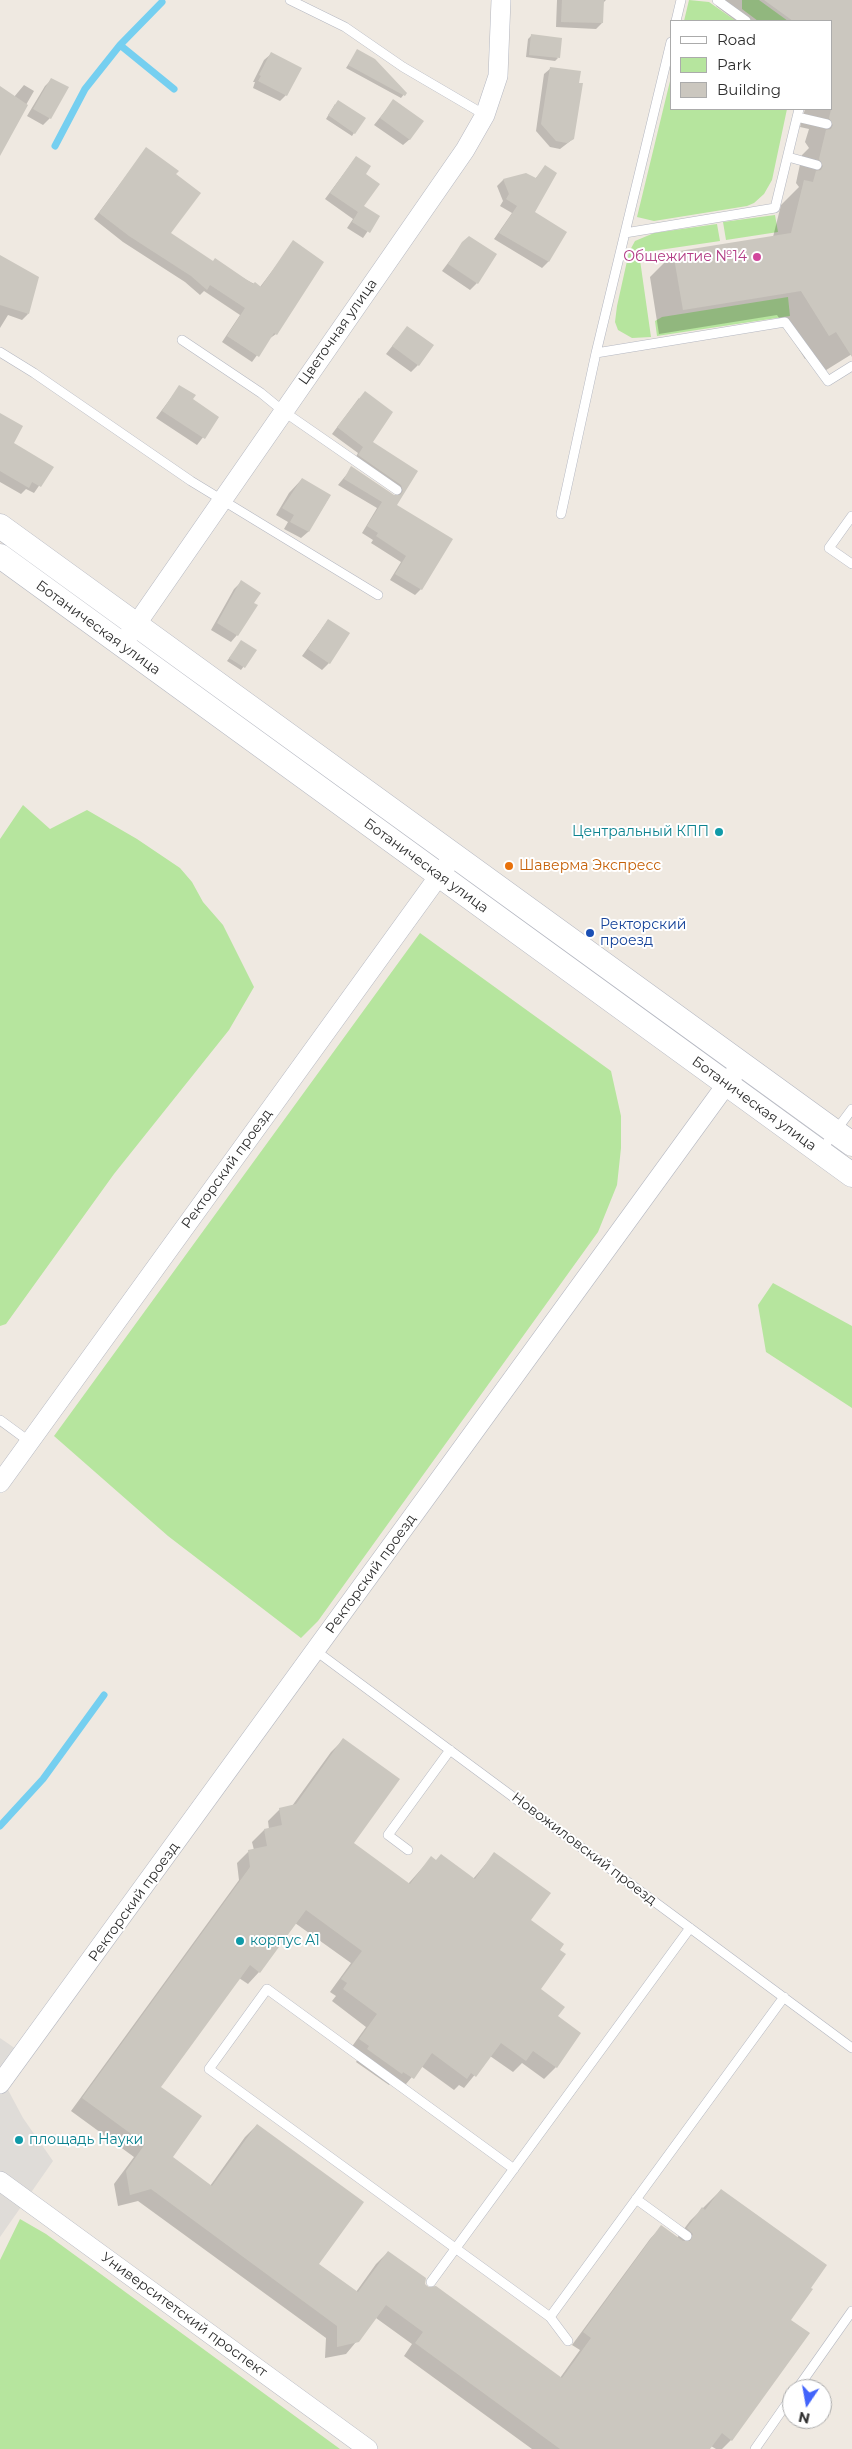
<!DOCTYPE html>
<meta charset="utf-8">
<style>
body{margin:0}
#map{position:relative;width:852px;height:2449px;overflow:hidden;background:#efe9e1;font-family:Montserrat,sans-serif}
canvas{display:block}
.legend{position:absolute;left:670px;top:20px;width:162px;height:90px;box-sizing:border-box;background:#fff;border:1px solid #ababab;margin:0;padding:6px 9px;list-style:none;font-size:15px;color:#2e2e2e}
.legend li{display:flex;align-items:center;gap:10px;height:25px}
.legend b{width:25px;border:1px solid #ababab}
.north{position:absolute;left:782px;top:2379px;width:50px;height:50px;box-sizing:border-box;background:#fff;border:1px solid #ababab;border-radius:50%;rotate:192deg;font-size:14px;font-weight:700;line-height:20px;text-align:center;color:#2e2e2e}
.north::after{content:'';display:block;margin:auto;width:18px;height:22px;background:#4264fb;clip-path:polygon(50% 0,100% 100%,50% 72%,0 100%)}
</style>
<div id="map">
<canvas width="852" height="2449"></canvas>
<ul class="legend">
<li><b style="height:6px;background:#fff"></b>Road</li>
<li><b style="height:14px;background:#b6e59e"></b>Park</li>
<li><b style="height:14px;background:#cbc7bf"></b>Building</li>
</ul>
<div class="north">N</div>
</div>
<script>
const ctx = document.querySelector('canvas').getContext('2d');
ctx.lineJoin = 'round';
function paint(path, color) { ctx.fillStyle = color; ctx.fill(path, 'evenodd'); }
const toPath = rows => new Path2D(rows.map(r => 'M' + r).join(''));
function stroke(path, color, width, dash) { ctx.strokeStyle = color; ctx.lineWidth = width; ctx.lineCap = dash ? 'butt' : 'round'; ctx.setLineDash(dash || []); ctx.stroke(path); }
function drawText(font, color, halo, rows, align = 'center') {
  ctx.font = font + ' Montserrat,sans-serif'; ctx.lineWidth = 4; ctx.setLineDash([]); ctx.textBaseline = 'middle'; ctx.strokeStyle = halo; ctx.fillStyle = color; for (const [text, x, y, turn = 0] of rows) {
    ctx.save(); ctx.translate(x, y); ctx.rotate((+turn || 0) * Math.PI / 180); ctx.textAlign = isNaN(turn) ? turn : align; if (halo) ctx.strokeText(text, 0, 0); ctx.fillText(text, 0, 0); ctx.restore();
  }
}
paint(toPath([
 [689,0,709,2,736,21,684,21],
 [742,0,759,0,788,21,758,21,742,9],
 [671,77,671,109,787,109,772,180,764,194,754,203,747,206,654,221,637,217],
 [775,215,778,232,726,240,723,222],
 [717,224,720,241,639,253,651,337,632,338,618,330,615,322,617,306,629,252,635,241,654,233],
 [788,297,790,316,657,336,655,321,662,317],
 [23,805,50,829,87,810,137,839,180,868,192,882,203,902,223,925,254,987,229,1030,114,1174,6,1324,0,1326,0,839],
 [420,933,611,1071,621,1116,621,1148,617,1185,598,1232,318,1621,301,1638,168,1536,54,1436],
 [773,1283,852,1326,852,1408,766,1352,758,1305],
 [20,2219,46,2234,340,2449,0,2449,0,2260]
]), '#b6e59e');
paint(toPath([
 [0,2038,16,2049,7,2088,23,2118,53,2161,0,2237]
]), '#dfdcd8');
paint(toPath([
 [557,0,606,0,602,4,602,23,596,29,556,27],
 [720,0,852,0,852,354,823,372,812,355,805,359,777,315,659,334,650,277,674,253,773,237,781,205,799,187,796,183,802,155,809,148,805,142,809,129,800,127,805,109,831,109,831,21,736,21,716,6],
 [531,36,558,58,555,61,526,57,528,39],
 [358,50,405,93,401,98,346,68],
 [271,54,286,95,280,101,253,88,255,82,253,82,264,60],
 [551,68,573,139,560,149,550,147,536,131,544,74],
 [52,79,67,88,50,118,43,125,27,116,45,86],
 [24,85,34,91,0,150,0,87,14,97],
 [393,101,410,139,403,145,374,125],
 [335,104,354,133,352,136,326,119],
 [146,149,175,174,169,233,213,262,260,287,294,242,276,334,269,339,252,362,222,342,240,315,204,291,200,295,185,282,123,242,94,219],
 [356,157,364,174,363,206,378,216,363,238,347,228,353,219,325,199],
 [545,167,533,213,565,232,548,262,542,268,494,239,512,213,500,206,503,201,497,186,503,180,526,174,535,179],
 [463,243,477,283,470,290,442,271],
 [0,256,28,314,22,320,8,315,0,328],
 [407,327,418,365,411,372,386,354],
 [179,387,191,400,218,418,197,445,156,418],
 [359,398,371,443,417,471,395,506,421,589,415,595,390,580,401,562,371,543,373,540,362,533,377,508,338,485,352,468,393,497,397,497,395,491,353,462,358,453,332,434],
 [0,461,52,467,34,493,26,489,21,494,0,482],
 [302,479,330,496,308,532,301,538,284,529,288,522,276,515,289,493],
 [241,582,253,604,237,635,231,642,211,630,234,589],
 [328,620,329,663,322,670,302,656],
 [241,642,255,651,241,670,227,661],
 [343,1740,352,1843,408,1884,431,1858,473,1879,494,1854,529,1920,539,1989,556,2017,556,2067,544,2079,522,2063,513,2072,490,2056,464,2088,459,2085,454,2090,421,2066,401,2090,391,2083,389,2085,356,2062,358,2059,348,2052,366,2027,332,2001,336,1996,330,1992,351,1963,295,1923,259,1972,248,1984,239,1978,160,2087,171,2158,210,2186,245,2137,257,2125,318,2264,356,2292,376,2264,388,2252,424,2284,560,2378,580,2350,572,2345,650,2239,661,2227,677,2238,690,2221,721,2190,790,2320,731,2440,722,2449,716,2449,711,2446,709,2449,532,2449,404,2356,412,2344,376,2318,346,2354,325,2358,326,2338,138,2201,118,2206,114,2184,134,2157,71,2111,239,1880,237,1863,249,1851,254,1850,252,1842,264,1830,269,1829,268,1821,280,1809,292,1806,331,1752]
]), '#0003');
stroke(toPath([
 [120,45,174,89],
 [55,146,85,89,120,45,162,2],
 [0,1826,43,1779,104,1695]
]), '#75cff0', 7);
paint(toPath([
 [562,0,604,0,603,23,561,22],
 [764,0,852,0,852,357,836,332,829,336,801,291,683,310,673,252,791,233,804,180,813,182,816,171,821,170,823,166,819,159,826,130,831,129,833,125,829,118,831,110,831,21,793,21],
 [531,34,562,38,560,58,529,55],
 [357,49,375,59,407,93,405,96,348,65],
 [271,52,302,68,287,96,258,81,261,76,259,75],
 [550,67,581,71,579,83,583,83,574,139,567,143,556,141,541,124],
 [51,78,69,87,51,119,33,109],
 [0,86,28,105,0,156],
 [393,99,424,121,410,140,380,118],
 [338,100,366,118,355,134,328,115],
 [146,147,179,171,176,174,201,193,171,233,213,261,215,258,253,284,255,282,261,287,293,240,324,262,277,335,274,333,259,357,227,336,245,308,210,285,207,290,191,276,129,236,99,213],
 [356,156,371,166,366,174,380,184,364,206,380,216,370,233,352,222,358,212,330,193],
 [545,165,557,173,535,212,567,232,549,262,499,233,517,206,506,199,509,194,503,179,526,173,536,178],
 [469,236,497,254,478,284,448,264,462,242],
 [0,255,39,277,29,314,0,305],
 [407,326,434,345,419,366,392,346],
 [179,385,196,395,193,399,219,417,205,439,162,411],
 [365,391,393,412,373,442,418,471,397,505,453,539,422,590,395,574,406,556,376,536,378,533,367,526,382,502,344,479,351,466,394,495,400,495,403,491,401,485,358,455,363,447,337,427],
 [0,413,23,426,14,443,54,467,41,487,32,482,29,488,0,471],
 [302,478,331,495,309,532,290,522,294,515,282,508],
 [241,580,261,593,254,603,258,605,238,636,217,623],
 [328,619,350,633,330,664,308,649],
 [241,640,257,650,245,668,229,658],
 [343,1738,400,1779,354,1843,410,1884,431,1856,436,1860,441,1854,475,1879,494,1852,551,1893,531,1920,564,1944,560,1950,566,1954,541,1989,565,2007,558,2016,581,2033,557,2068,533,2051,526,2061,501,2043,476,2077,471,2073,467,2079,432,2053,414,2079,403,2072,402,2074,367,2049,369,2046,359,2039,377,2014,343,1989,347,1983,341,1979,362,1951,306,1910,260,1973,250,1965,161,2087,202,2116,173,2157,212,2186,257,2124,364,2202,319,2264,358,2292,388,2251,426,2278,425,2284,428,2287,436,2286,562,2378,591,2338,583,2332,661,2225,683,2241,690,2241,693,2234,687,2228,702,2207,705,2210,721,2189,827,2265,811,2288,813,2289,791,2320,810,2333,732,2441,722,2433,710,2449,560,2449,415,2343,423,2332,386,2305,359,2342,337,2347,337,2326,151,2189,130,2195,126,2171,145,2144,82,2098,250,1867,248,1850,267,1846,264,1829,282,1825,279,1808,296,1804]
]), '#cbc7bf');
const service = toPath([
 [290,0,345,27,403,67,485,115],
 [717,0,746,21],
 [676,21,681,0],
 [797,117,827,124],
 [788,157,817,165],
 [625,233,775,208,799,109],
 [182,340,261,393,283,411,397,490],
 [0,352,34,373,191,481,378,595],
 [596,353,785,322,828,381,852,366],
 [561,514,596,353,671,42],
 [852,516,829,548,852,564],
 [820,1152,852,1109],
 [0,1420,30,1442],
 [316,1651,852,2048],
 [408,1850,388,1835,450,1750],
 [514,2169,267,1989,209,2069,550,2317,568,2341],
 [636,2199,687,2236],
 [431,2282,690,1928],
 [550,2317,784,1997],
 [797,2389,852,2311],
 [755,2449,792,2396]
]);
const minor = toPath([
 [122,645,465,150,485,115,498,76,501,0],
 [0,1483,454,855],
 [0,2084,734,1074],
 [0,2181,368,2449]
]);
const tertiary = toPath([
 [0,526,852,1144],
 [0,556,852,1175]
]);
stroke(service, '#b4b7c1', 10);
stroke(minor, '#b4b7c1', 20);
stroke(tertiary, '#b4b7c1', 25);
stroke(service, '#fff', 9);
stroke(minor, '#fff', 19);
stroke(tertiary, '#fff', 24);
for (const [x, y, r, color] of [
 [757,257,5,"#d1479c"],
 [719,832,5,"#0f9aa8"],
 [509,866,5,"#e8710a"],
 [590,933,5,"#1a4fb4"],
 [240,1941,5,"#0f9aa8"],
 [19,2140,5,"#0f9aa8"]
]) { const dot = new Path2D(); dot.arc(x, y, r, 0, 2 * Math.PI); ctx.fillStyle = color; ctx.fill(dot); stroke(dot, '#fff', 2); }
drawText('14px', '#b23c85', '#fff', [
 ["Общежитие №14",747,257]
], 'right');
drawText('14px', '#2e2e2e', '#fff', [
 ["Цветочная улица",338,332,-55],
 ["Ботаническая улица",98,628,36],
 ["Ботаническая улица",426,866,36],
 ["Ботаническая улица",754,1104,36],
 ["Ректорский проезд",227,1169,-54],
 ["Ректорский проезд",371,1574,-54],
 ["Новожиловский проезд",584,1849,37],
 ["Ректорский проезд",134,1902,-54],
 ["Университетский проспект",184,2315,36]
]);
drawText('14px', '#0d838f', '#fff', [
 ["Центральный КПП",709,832,"right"],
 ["корпус А1",250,1941],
 ["площадь Науки",29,2140]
], 'left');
drawText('14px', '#c56008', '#fff', [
 ["Шаверма Экспресс",519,866]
], 'left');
drawText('14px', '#164399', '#fff', [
 ["Ректорский",600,925],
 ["проезд",600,941]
], 'left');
</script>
